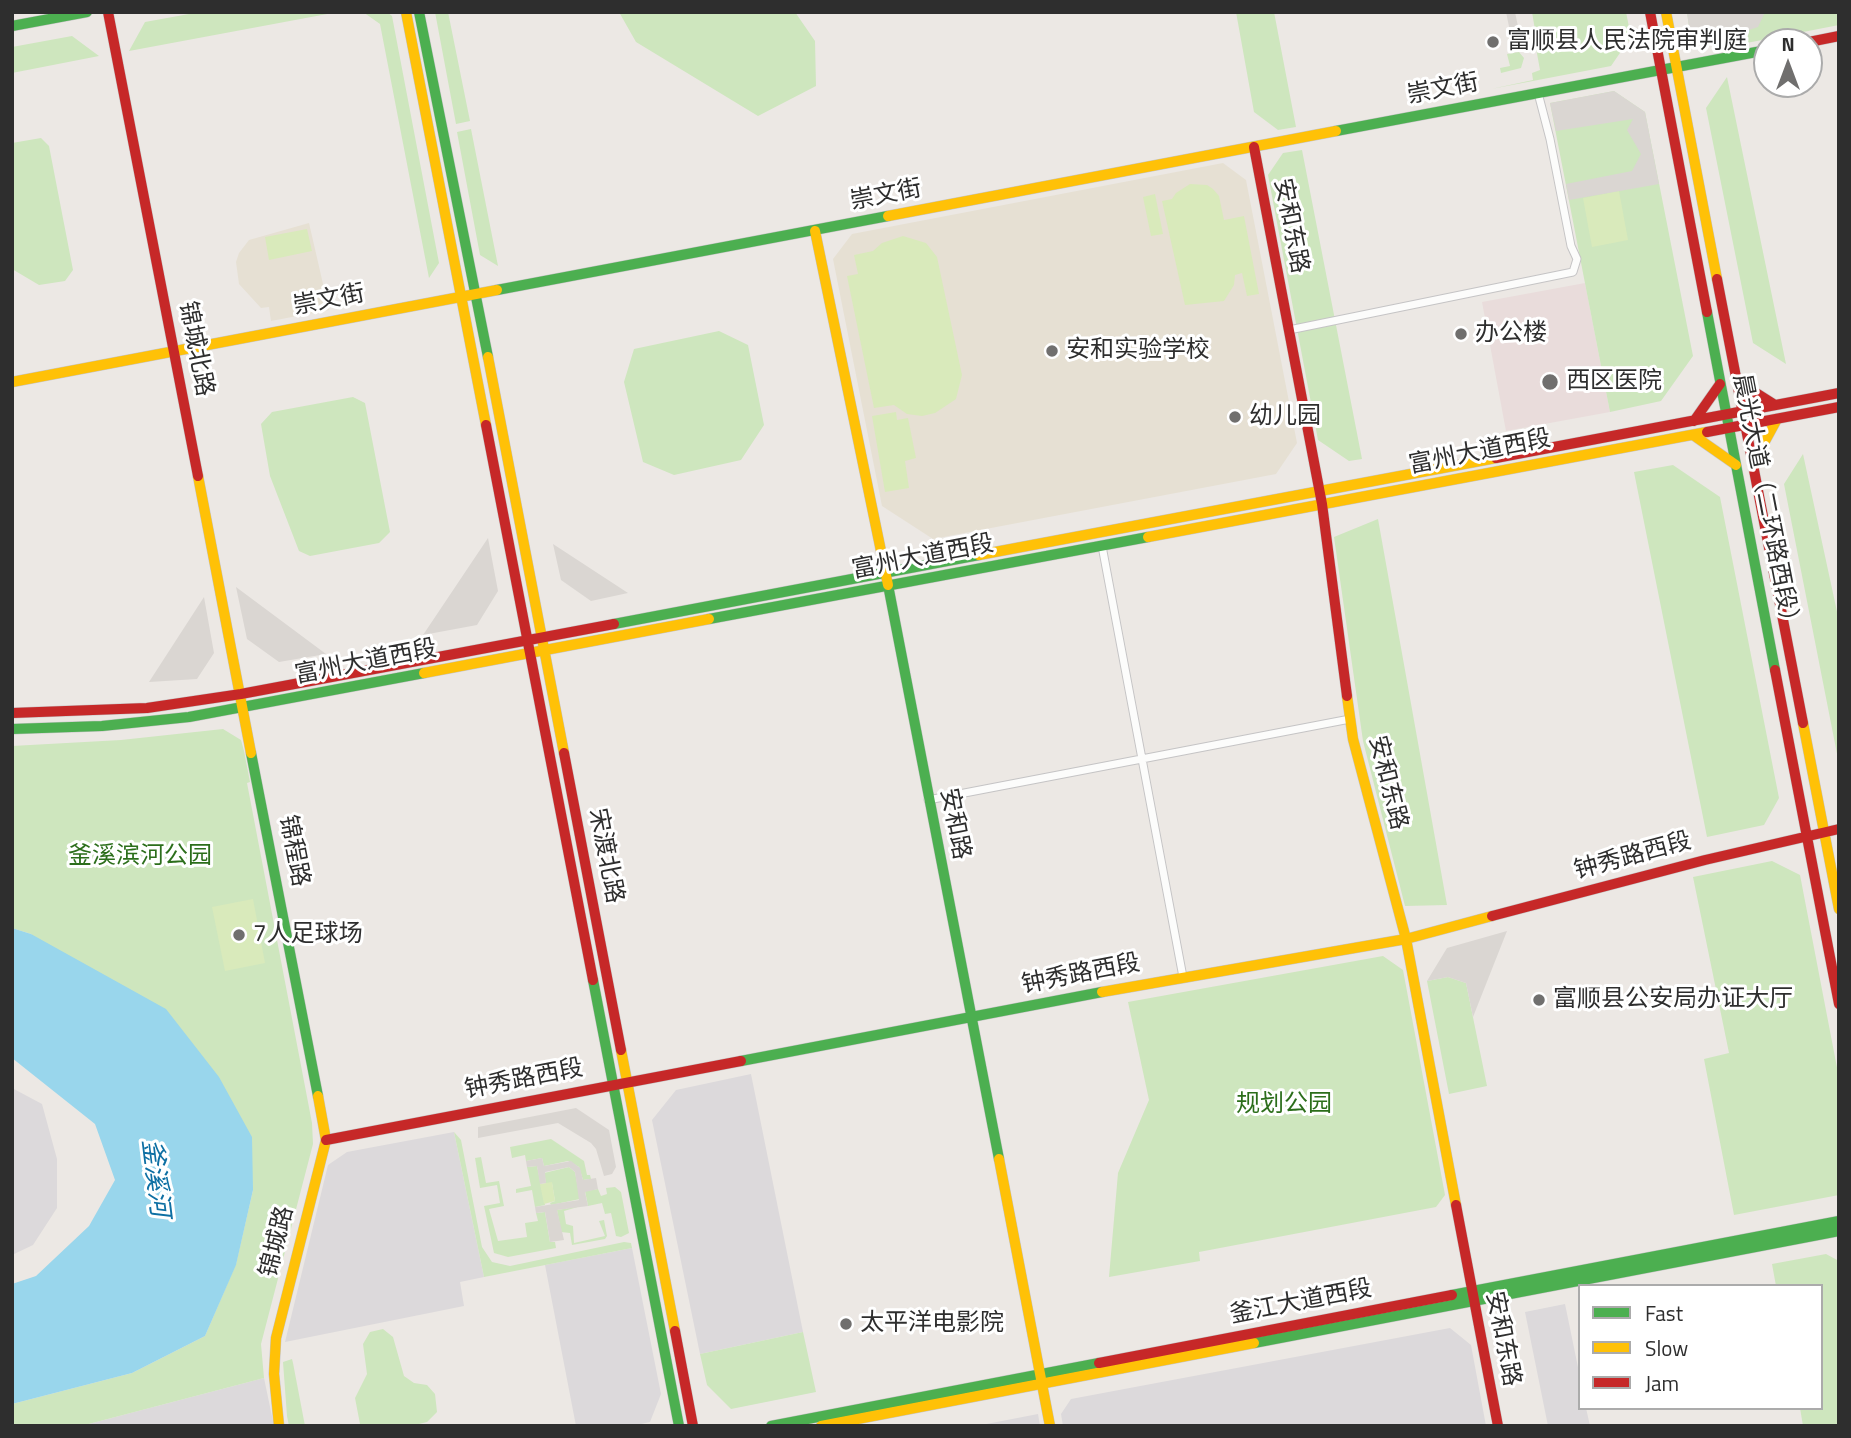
<!DOCTYPE html>
<meta charset="utf-8">
<style>
body{margin:0}
#map{position:relative;width:1851px;height:1438px;overflow:hidden;background:#ece8e4;font-family:"Titillium Web",sans-serif}
canvas{display:block}
.frame{position:absolute;inset:0;border:14px solid #2e2e2e;pointer-events:none}
.legend{position:absolute;left:1578px;top:1284px;width:245px;height:126px;box-sizing:border-box;background:#fff;border:2px solid #ababab;margin:0;padding:9px 12px;list-style:none;font-size:21px;color:#2e2e2e}
.legend li{display:flex;align-items:center;gap:14px;height:35px}
.legend b{width:35px;border:2px solid #ababab}
.north{position:absolute;left:1753px;top:28px;width:70px;height:70px;box-sizing:border-box;background:#fff;border:2px solid #ababab;border-radius:50%;rotate:0deg;font-size:19px;font-weight:700;line-height:28px;text-align:center;color:#2e2e2e}
.north::after{content:'';display:block;margin:auto;width:24px;height:32px;background:#706f6e;clip-path:polygon(50% 0,100% 100%,50% 72%,0 100%)}
</style>
<div id="map">
<canvas width="1851" height="1438"></canvas>
<div class="frame"></div>
<ul class="legend">
<li><b style="height:9px;background:#4caf50"></b>Fast</li>
<li><b style="height:9px;background:#ffc107"></b>Slow</li>
<li><b style="height:9px;background:#c62828"></b>Jam</li>
</ul>
<div class="north">N</div>
</div>
<script>
const ctx = document.querySelector('canvas').getContext('2d');
ctx.lineJoin = 'round';
function paint(path, color) { ctx.fillStyle = color; ctx.fill(path, 'evenodd'); }
const toPath = rows => new Path2D(rows.map(r => 'M' + r).join(''));
function stroke(path, color, width, dash) { ctx.strokeStyle = color; ctx.lineWidth = width; ctx.lineCap = dash ? 'butt' : 'round'; ctx.setLineDash(dash || []); ctx.stroke(path); }
function drawText(font, color, halo, rows, align = 'center') {
  ctx.font = font + ' "Titillium Web","Noto Sans SC",sans-serif'; ctx.lineWidth = 6; ctx.setLineDash([]); ctx.textBaseline = 'middle'; ctx.strokeStyle = halo; ctx.fillStyle = color; for (const [text, x, y, turn = 0] of rows) {
    ctx.save(); ctx.translate(x, y); ctx.rotate((+turn || 0) * Math.PI / 180); ctx.textAlign = isNaN(turn) ? turn : align; if (halo) ctx.strokeText(text, 0, 0); ctx.fillText(text, 0, 0); ctx.restore();
  }
}
paint(toPath([
 [751,1074,803,1332,700,1354,652,1120,676,1090],
 [12,1088,42,1104,57,1159,57,1208,33,1245,12,1255],
 [454,1132,484,1277,460,1282,464,1306,285,1342,328,1165,347,1152],
 [632,1248,661,1394,650,1422,632,1426,576,1426,545,1265],
 [1565,1304,1580,1377,1580,1408,1586,1408,1590,1426,1548,1426,1525,1312],
 [1450,1328,1471,1345,1486,1426,1063,1426,1061,1414,1071,1399],
 [264,1378,274,1426,81,1426],
 [1038,1414,1040,1426,976,1426]
]), '#dcd9db');
paint(toPath([
 [1223,163,1246,180,1297,443,1276,474,933,539,882,506,833,259,852,234],
 [309,223,329,310,271,321,269,307,261,308,239,284,236,262,239,253,249,240]
]), '#e6e0d3');
paint(toPath([
 [1585,283,1610,412,1506,431,1482,302]
]), '#e9dcdb');
paint(toPath([
 [200,12,338,12,129,51,145,22],
 [363,12,387,12,392,16,439,263,429,278,380,24],
 [435,12,448,12,470,121,456,124],
 [619,12,795,12,815,41,816,86,758,116,636,42],
 [1236,12,1274,12,1296,127,1278,130,1254,112],
 [1532,12,1626,12,1631,37,1611,66,1491,89,1533,80,1532,73,1540,70,1536,48,1528,47,1537,42],
 [1687,12,1839,12,1839,25,1721,48,1689,27],
 [72,36,99,56,12,73,12,47],
 [1519,52,1524,58,1521,68,1501,73,1500,68,1510,66,1507,54],
 [1727,77,1786,364,1753,343,1706,108],
 [1614,91,1645,112,1693,356,1661,401,1610,412,1550,103],
 [471,129,498,266,480,255,457,132],
 [41,138,49,146,73,270,65,281,39,285,12,269,12,143],
 [1302,150,1362,459,1349,461,1318,440,1268,175,1283,153],
 [719,331,748,345,764,425,741,460,674,475,643,462,624,382,634,349],
 [353,397,365,403,390,532,379,543,310,556,299,551,270,476,261,424,272,412],
 [1803,454,1839,621,1839,764,1784,484],
 [1673,465,1720,497,1779,798,1764,825,1707,837,1634,472],
 [1378,519,1447,905,1405,906,1363,741,1334,537],
 [223,729,241,740,244,751,250,782,247,783,312,1123,313,1144,261,1344,264,1378,81,1426,12,1426,12,1404,132,1373,205,1336,236,1264,253,1190,31,934,12,928,12,746,121,740],
 [1772,861,1800,875,1839,1078,1839,1195,1734,1215,1704,1059,1729,1053,1693,877],
 [1383,956,1403,970,1445,1195,1436,1207,1199,1252,1200,1261,1109,1277,1118,1173,1149,1100,1128,1002],
 [1448,977,1466,983,1487,1086,1449,1094,1427,981],
 [454,1132,461,1140,482,1247,492,1262,510,1266,624,1242,631,1243,632,1248,484,1277],
 [551,1139,584,1161,587,1175,590,1175,591,1179,583,1180,579,1167,568,1161,544,1166,542,1158,526,1161,525,1155,512,1158,510,1147],
 [481,1157,486,1183,499,1181,504,1206,489,1209,498,1241,527,1237,525,1223,538,1221,536,1213,545,1212,550,1242,555,1242,556,1248,508,1257,494,1253,484,1206,500,1203,497,1185,480,1188,475,1158],
 [537,1166,545,1205,535,1207,532,1190,516,1193,516,1189,531,1186,527,1167],
 [569,1167,575,1172,580,1199,551,1205,550,1203,555,1201,552,1183,546,1183,544,1173],
 [615,1187,621,1192,629,1233,621,1237,616,1236,611,1213,605,1214,602,1203,588,1206,585,1191,598,1189,601,1196,607,1194,606,1188],
 [581,1206,564,1211,566,1224,573,1226,574,1243,605,1236,599,1221,604,1220,607,1236,605,1239,572,1245,570,1233,561,1232,557,1210],
 [1826,1254,1839,1261,1839,1426,1803,1426,1800,1408,1821,1408,1821,1286,1776,1286,1772,1264],
 [383,1329,393,1337,404,1376,414,1383,427,1385,435,1394,437,1412,427,1422,411,1426,360,1424,355,1398,367,1374,363,1344,370,1332],
 [803,1332,816,1392,731,1409,707,1385,700,1354],
 [292,1359,293,1363,305,1426,289,1426,287,1416,283,1362]
]), '#cee6be');
paint(toPath([
 [1190,184,1207,185,1213,189,1219,196,1224,220,1244,216,1259,294,1247,296,1242,273,1235,275,1234,285,1224,301,1185,305,1162,201,1172,199,1176,193],
 [1619,191,1628,240,1592,247,1583,198],
 [1155,194,1163,234,1151,236,1143,197],
 [307,229,312,251,269,260,265,237],
 [903,236,926,243,937,257,962,375,956,399,935,413,922,416,907,414,894,405,874,408,847,276,858,274,854,255,873,251,882,243],
 [896,412,897,420,908,418,916,458,905,461,909,488,885,492,872,416],
 [253,899,265,963,225,971,212,907],
 [552,1182,555,1201,544,1204,540,1184]
]), '#d9eabb');
paint(toPath([
 [1506,12,1515,12,1521,41,1508,43,1512,41],
 [1687,12,1765,12,1758,27,1740,33,1739,44,1721,48,1689,27],
 [1614,91,1645,112,1659,184,1569,200,1566,184,1632,171,1641,154,1627,130,1633,119,1556,131,1550,103],
 [488,538,498,591,477,625,423,635],
 [553,544,628,593,591,601,561,580],
 [236,587,326,654,279,662,247,639],
 [204,597,214,653,197,679,149,682],
 [1507,931,1473,1017,1466,983,1448,977,1427,981,1447,948],
 [576,1108,609,1130,616,1167,612,1174,604,1176,596,1149,591,1143,558,1123,478,1138,478,1127],
 [542,1158,544,1166,571,1161,580,1168,583,1180,596,1178,598,1189,585,1192,588,1206,557,1210,564,1240,550,1242,545,1212,536,1213,535,1207,579,1200,575,1172,569,1167,545,1172,546,1183,540,1184,537,1166,527,1167,526,1161]
]), '#dad6d2');
paint(toPath([
 [12,928,31,934,166,1009,219,1077,252,1137,253,1190,236,1265,205,1336,132,1373,12,1404,12,1284,36,1276,89,1226,115,1180,95,1124,12,1058]
]), '#99d6ec');
const street = toPath([
 [1289,330,1573,272,1577,259,1571,246,1550,139,1538,93],
 [1102,546,1183,977],
 [928,800,1350,719]
]);
const fast = toPath([
 [419,12,488,357],
 [12,26,87,12],
 [1336,131,1767,50],
 [497,290,888,216],
 [1707,312,1775,670],
 [888,585,999,1159],
 [709,619,1148,537],
 [614,624,979,555],
 [12,729,102,726,189,717,424,673],
 [251,753,318,1096],
 [593,980,679,1426],
 [741,1061,1102,992],
 [1452,1295,1839,1221],
 [1254,1343,1839,1231],
 [771,1426,1099,1363]
]);
const slow = toPath([
 [406,12,486,425],
 [1666,12,1717,279],
 [888,216,1336,131],
 [815,231,888,585],
 [488,357,564,753],
 [12,382,497,290],
 [1693,435,1736,465],
 [1753,463,1777,419],
 [198,476,251,753],
 [1148,537,1707,432],
 [979,555,1496,458],
 [424,673,709,619],
 [1347,696,1353,739,1406,939,1456,1205],
 [1803,723,1839,909],
 [1102,992,1406,939,1492,916],
 [621,1050,675,1331],
 [999,1159,1050,1426],
 [279,1426,274,1374,276,1338,326,1140,318,1096],
 [821,1426,1254,1343]
]);
const jam = toPath([
 [108,12,198,476],
 [1650,12,1707,312],
 [1809,42,1839,36],
 [1254,147,1322,504,1347,696],
 [1717,279,1803,723],
 [1737,381,1775,405],
 [1694,421,1720,384],
 [486,425,593,980],
 [1707,432,1839,407],
 [1496,458,1839,393],
 [1775,670,1839,1004],
 [12,713,147,708,241,694,614,624],
 [564,753,621,1050],
 [1492,916,1705,860,1839,829],
 [326,1140,741,1061],
 [1456,1205,1498,1426],
 [675,1331,693,1426],
 [1099,1363,1452,1295]
]);
stroke(street, '#c5c4c5', 9);
stroke(fast, '#c5c4c5', 11);
stroke(slow, '#c5c4c5', 11);
stroke(jam, '#c5c4c5', 11);
stroke(street, '#fcfcfb', 7);
stroke(fast, '#4caf50', 10);
stroke(slow, '#ffc107', 10);
stroke(jam, '#c62828', 10);
for (const [x, y, r, color] of [
 [1493,42,7,"#706f6e"],
 [1461,334,7,"#706f6e"],
 [1052,351,7,"#706f6e"],
 [1550,382,9,"#706f6e"],
 [1235,417,7,"#706f6e"],
 [239,935,7,"#706f6e"],
 [1539,1000,7,"#706f6e"],
 [846,1324,7,"#706f6e"]
]) { const dot = new Path2D(); dot.arc(x, y, r, 0, 2 * Math.PI); ctx.fillStyle = color; ctx.fill(dot); stroke(dot, '#fff', 2.5); }
drawText('24px', '#2e2e2e', '#fff', [
 ["富顺县人民法院审判庭",1507,42],
 ["办公楼",1475,334],
 ["安和实验学校",1066,351],
 ["西区医院",1566,382],
 ["幼儿园",1249,417],
 ["7人足球场",253,935],
 ["富顺县公安局办证大厅",1553,1000],
 ["太平洋电影院",860,1324]
], 'left');
drawText('24px', '#2e2e2e', '#fff', [
 ["崇文街",1443,90,-11],
 ["崇文街",886,196,-11],
 ["安和东路",1290,226,79],
 ["崇文街",329,301,-11],
 ["锦城北路",195,349,79],
 ["富州大道西段",1480,453,-11],
 ["晨光大道（二环路西段）",1765,504,79],
 ["富州大道西段",923,558,-11],
 ["富州大道西段",366,663,-11],
 ["安和东路",1387,783,76],
 ["安和路",954,824,79],
 ["锦程路",293,851,79],
 ["宋渡北路",605,856,79],
 ["钟秀路西段",1633,857,-15],
 ["钟秀路西段",1081,975,-11],
 ["钟秀路西段",524,1080,-11],
 ["锦城路",278,1242,-76],
 ["釜江大道西段",1301,1303,-11],
 ["安和东路",1502,1339,79]
]);
drawText('24px', '#2c6e1b', '#fff', [
 ["釜溪滨河公园",140,857],
 ["规划公园",1284,1105]
]);
drawText('italic 26px', '#0d6fa3', '#fff', [
 ["釜溪河",154,1178,83]
]);
</script>
